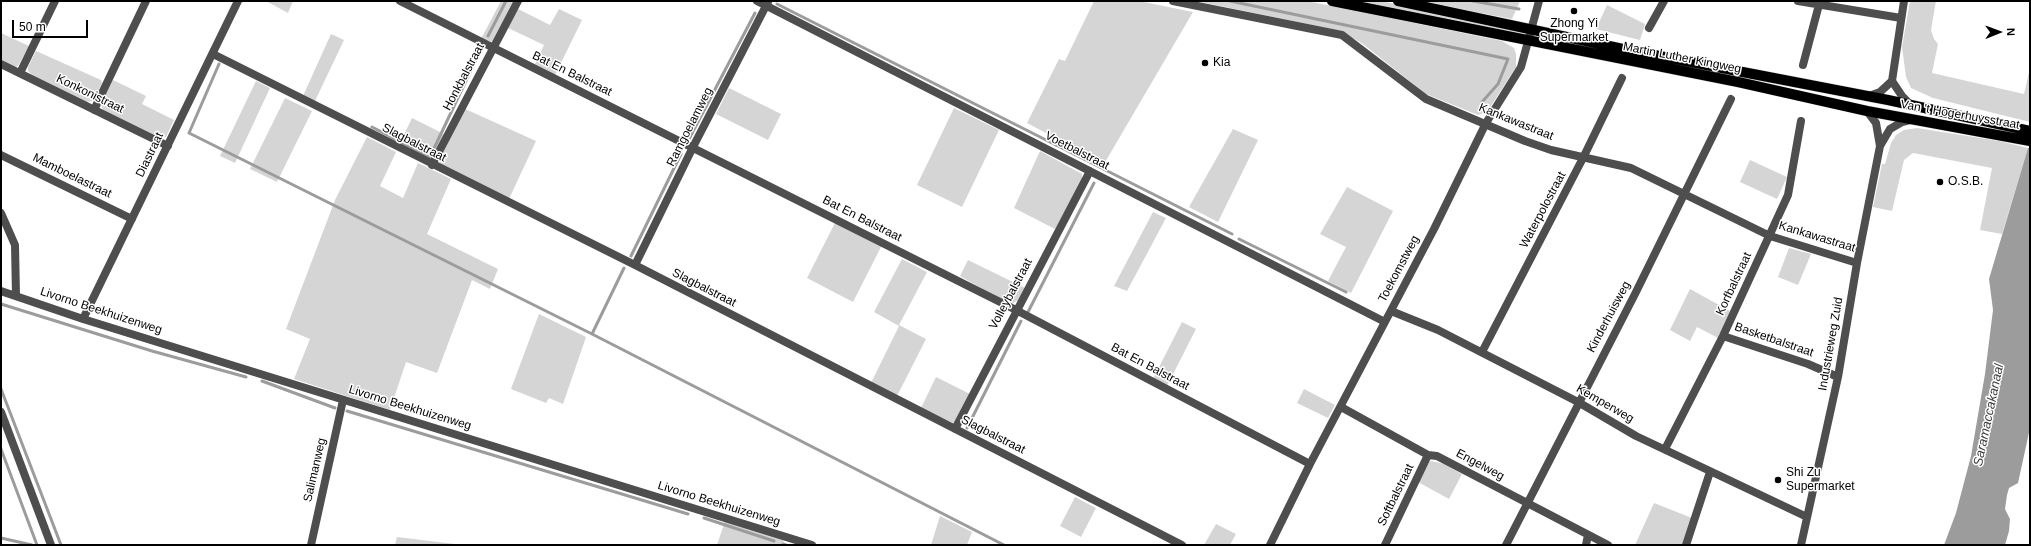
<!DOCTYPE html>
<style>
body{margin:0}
#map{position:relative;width:2031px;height:546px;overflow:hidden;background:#fff;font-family:Arial,sans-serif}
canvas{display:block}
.frame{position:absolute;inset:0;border:2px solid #000;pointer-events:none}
.north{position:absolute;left:1979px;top:12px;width:40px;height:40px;-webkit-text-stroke:3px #fff;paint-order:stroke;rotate:89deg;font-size:11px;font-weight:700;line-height:16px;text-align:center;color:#000}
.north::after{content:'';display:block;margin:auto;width:14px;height:18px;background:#000;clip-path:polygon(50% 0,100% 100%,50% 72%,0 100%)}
.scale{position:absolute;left:12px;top:20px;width:76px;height:18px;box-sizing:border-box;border:2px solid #000;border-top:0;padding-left:5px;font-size:12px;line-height:14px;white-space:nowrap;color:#000;-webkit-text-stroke:3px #fff;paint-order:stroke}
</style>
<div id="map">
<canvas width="2031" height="546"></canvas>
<div class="frame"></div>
<div class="north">N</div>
<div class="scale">50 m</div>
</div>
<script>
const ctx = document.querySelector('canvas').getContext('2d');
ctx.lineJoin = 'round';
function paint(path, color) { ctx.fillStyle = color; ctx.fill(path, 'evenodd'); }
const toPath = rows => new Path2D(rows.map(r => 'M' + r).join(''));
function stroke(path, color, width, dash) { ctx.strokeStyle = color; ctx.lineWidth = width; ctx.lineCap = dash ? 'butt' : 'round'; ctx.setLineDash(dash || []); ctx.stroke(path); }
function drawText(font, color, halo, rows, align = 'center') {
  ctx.font = font + ' Arial,sans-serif'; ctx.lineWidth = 3; ctx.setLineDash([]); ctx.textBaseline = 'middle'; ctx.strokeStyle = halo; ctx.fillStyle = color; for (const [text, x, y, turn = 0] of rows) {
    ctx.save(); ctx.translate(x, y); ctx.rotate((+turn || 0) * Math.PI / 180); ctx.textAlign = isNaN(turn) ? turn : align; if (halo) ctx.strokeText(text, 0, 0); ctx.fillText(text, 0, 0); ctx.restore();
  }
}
paint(toPath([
 [266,1,293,1,288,13],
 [501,1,514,1,493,42,481,39],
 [1094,1,1139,1,1193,12,1104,164,1027,123,1059,59,1065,61],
 [1196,1,1307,1,1502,41,1514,48,1516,54,1516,67,1487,112,1478,115,1426,94,1363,44,1341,31],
 [1351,1,1381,1,1520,31,1519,34],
 [1418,1,1520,1,1512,19],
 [1910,1,1936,1,1931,30,1934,39,1938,44,1932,73,2024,94,2030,68,2030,122,1933,98,1911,88,1906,77,1902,47],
 [1607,5,1645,24,1640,40,1596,29],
 [516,8,550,25,559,9,582,20,555,75,535,64,544,45,506,27],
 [1,33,29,46,18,66,15,67,1,61],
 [331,34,344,40,315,101,303,96],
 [36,51,101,80,102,83,93,101,86,102,32,75,28,71,28,67],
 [113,80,146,96,142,104,174,120,166,137,159,137,103,110,101,104],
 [256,81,270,88,235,163,220,156],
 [729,88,781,114,768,140,716,114],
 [285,98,312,111,277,182,250,169],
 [463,108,536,141,509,199,440,165,439,158],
 [954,108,999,130,962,207,917,185],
 [412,118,444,134,434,156,430,159,399,145],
 [1917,128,1999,141,2028,148,2002,234,1980,230,1992,168,1913,153,1904,160,1892,211,1873,207,1882,164,1885,164,1891,143,1896,135,1904,130],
 [1233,129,1258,140,1218,222,1189,207],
 [367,137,396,152,380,186,403,198,418,163,451,179,427,234,498,269,490,289,472,280,437,373,406,362,390,410,294,379,310,339,286,329,335,200],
 [1040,151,1082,174,1082,180,1055,229,1014,208],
 [1750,160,1787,177,1777,199,1740,182],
 [1347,187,1393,211,1351,293,1328,281,1346,247,1320,234],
 [1153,212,1166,218,1127,291,1114,286],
 [836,221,882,245,853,302,807,278],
 [1789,248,1811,254,1798,285,1778,277],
 [902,259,927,272,899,325,926,339,897,396,871,383,899,326,874,312],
 [968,260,1025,288,1019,300,1011,304,1007,303,960,276],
 [1690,289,1730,311,1718,338,1697,327,1690,341,1670,330],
 [539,314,586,337,563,404,549,398,546,403,511,389],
 [1182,322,1196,329,1167,386,1153,379],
 [936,377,970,394,956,422,953,423,921,408],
 [1304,389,1335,405,1328,418,1297,403],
 [1431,461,1444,464,1462,474,1449,499,1418,482,1428,462],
 [1075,497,1096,508,1081,537,1060,526],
 [1654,503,1692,518,1683,545,1635,545],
 [940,516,972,532,967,545,931,545],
 [725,521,784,540,782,545,717,545],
 [1216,524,1236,534,1230,545,1204,545],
 [397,537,463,545,395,545]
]), '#d5d5d5');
paint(toPath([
 [2028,148,2030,148,2030,428,2018,483,2009,488,2007,495,2005,509,2010,519,2009,531,2005,545,1944,545,1956,513,1971,456,1985,374,1993,310,1989,279]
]), '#9c9c9c');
stroke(toPath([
 [1230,1,1508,59,1498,84,1482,102],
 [1473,1,1519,9],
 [777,4,1232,234],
 [488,36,506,1],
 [219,64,189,133,592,334],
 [372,127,430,157,481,49],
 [689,139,755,13],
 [1239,239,1346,292],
 [631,256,681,154],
 [624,268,592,334,1004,545],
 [1,304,152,351,246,377],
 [1028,312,1094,183],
 [262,381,335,408],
 [1,389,61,545],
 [347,411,688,514],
 [967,428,1021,321],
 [1,449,37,545],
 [704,518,774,541],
 [1,538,32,545],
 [783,544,786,545]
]), '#9c9c9c', 3);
const primary = toPath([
 [1332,1,1738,82,1867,111,2030,141],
 [1398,1,1623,49,1888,100,2030,131]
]);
stroke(primary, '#dbdbdb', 11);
stroke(toPath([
 [400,1,1016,310,1310,464],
 [757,1,1385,322],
 [1173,1,1342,35,1426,99,1525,141,1551,150,1631,168,1770,236,1857,263],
 [1798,1,1901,18],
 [1649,28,1664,1],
 [213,54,635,265,1182,545],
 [1,64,168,146],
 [1803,65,1820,1],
 [20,73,55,1],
 [1892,81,1902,96,1910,104],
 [1869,96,1880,92,1892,81,1904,1],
 [94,110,146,1],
 [1867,111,1876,123,1880,146],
 [1,155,132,219],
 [432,165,518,1],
 [1,213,15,245,16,296],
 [635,265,693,147,768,2],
 [1,291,83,319,812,545],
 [1391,311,1438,330,1578,402,1636,436,1807,517],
 [83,319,238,1],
 [1723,336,1808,364,1838,377],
 [1482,352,1583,158,1622,78],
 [1341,407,1428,455,1437,456,1608,545],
 [955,429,1090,171],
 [1665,449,1723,336,1788,195,1801,121],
 [311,545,343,400],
 [1270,545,1310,464,1434,229,1486,123,1521,67,1539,1],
 [1385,545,1428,455],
 [1506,545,1635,294,1731,99],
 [1586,545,1588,535],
 [1686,545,1710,472],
 [1801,545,1838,377,1857,263,1880,146,1890,129,1902,122,1910,120]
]), '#4e4e4e', 8);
stroke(toPath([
 [1,412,51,545]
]), '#4e4e4e', 8);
stroke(primary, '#000', 10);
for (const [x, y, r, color] of [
 [1574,11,4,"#000"],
 [1205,63,4,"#000"],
 [1940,182,4,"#000"],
 [1778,480,4,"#000"]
]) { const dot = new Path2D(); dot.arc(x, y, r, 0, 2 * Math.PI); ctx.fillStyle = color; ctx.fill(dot); stroke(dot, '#fff', 1.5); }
drawText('12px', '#000', '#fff', [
 ["Zhong Yi",1574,24,"center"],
 ["Supermarket",1574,38,"center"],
 ["Kia",1213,63],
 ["O.S.B.",1948,182],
 ["Shi Zu",1786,473],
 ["Supermarket",1786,487]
], 'left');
drawText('12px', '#000', '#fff', [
 ["Martin Luther Kingweg",1682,58,11],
 ["Bat En Balstraat",572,74,26],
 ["Honkbalstraat",464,77,-62],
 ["Konkonistraat",90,94,26],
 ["Van 't Hogerhuysstraat",1960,115,10],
 ["Kankawastraat",1516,122,22],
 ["Ramgoelamweg",690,127,-63],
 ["Slagbalstraat",414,143,27],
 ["Voetbalstraat",1077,151,27],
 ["Diastraat",150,155,-64],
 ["Mamboelastraat",72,176,26],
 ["Waterpolostraat",1543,210,-62],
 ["Bat En Balstraat",862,219,27],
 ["Kankawastraat",1817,237,17],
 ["Toekomstweg",1399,269,-62],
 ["Korfbalstraat",1734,284,-65],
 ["Slagbalstraat",704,288,27],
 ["Volleybalstraat",1011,294,-62],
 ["Livorno Beekhuizenweg",101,311,18],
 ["Kinderhuisweg",1609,317,-62],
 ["Basketbalstraat",1774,340,19],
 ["Industrieweg Zuid",1831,344,-80],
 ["Bat En Balstraat",1150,367,28],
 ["Kemperweg",1605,404,30],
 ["Livorno Beekhuizenweg",410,408,17],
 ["Slagbalstraat",993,435,27],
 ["Engelweg",1480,465,28],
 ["Salimanweg",315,470,-77],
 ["Softbalstraat",1396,495,-64],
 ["Livorno Beekhuizenweg",719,504,17]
]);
drawText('italic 13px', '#3d3d3d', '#fff', [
 ["Saramaccakanaal",1989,415,-78]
]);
</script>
